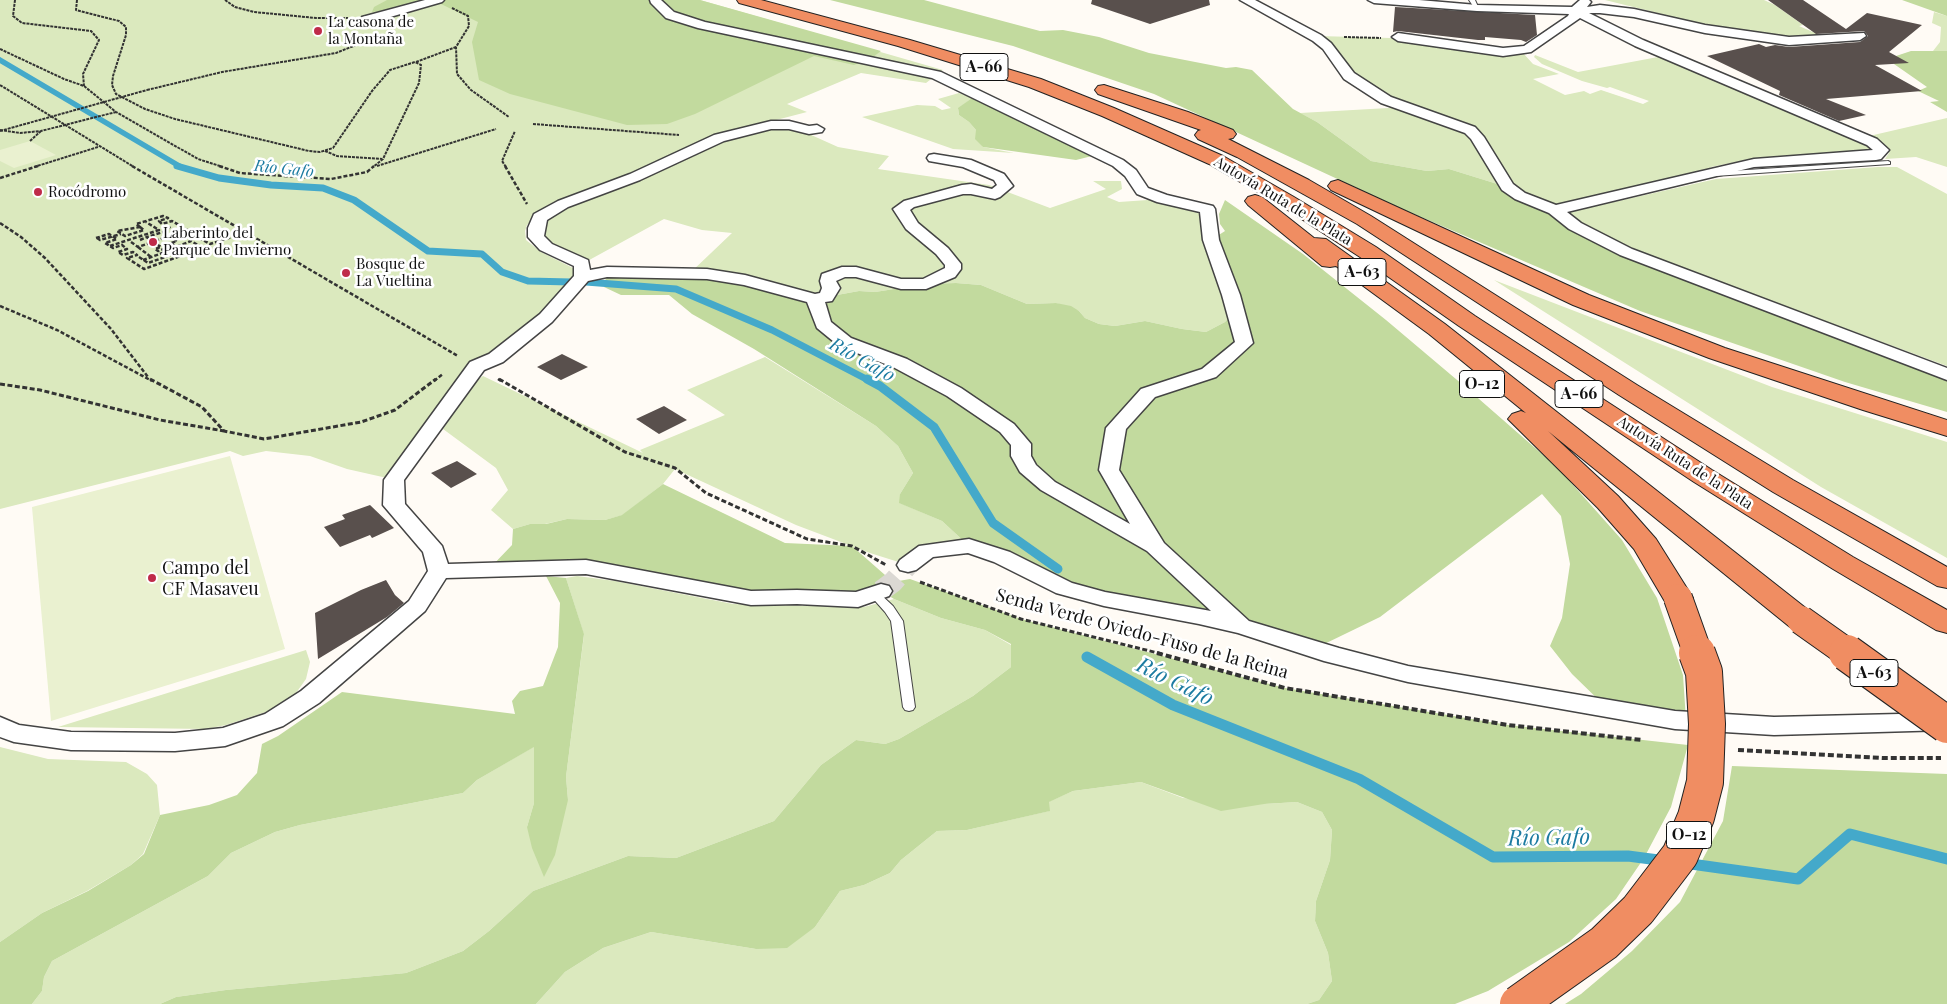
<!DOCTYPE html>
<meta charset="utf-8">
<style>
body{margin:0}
canvas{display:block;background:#fffbf5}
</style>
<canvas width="1947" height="1004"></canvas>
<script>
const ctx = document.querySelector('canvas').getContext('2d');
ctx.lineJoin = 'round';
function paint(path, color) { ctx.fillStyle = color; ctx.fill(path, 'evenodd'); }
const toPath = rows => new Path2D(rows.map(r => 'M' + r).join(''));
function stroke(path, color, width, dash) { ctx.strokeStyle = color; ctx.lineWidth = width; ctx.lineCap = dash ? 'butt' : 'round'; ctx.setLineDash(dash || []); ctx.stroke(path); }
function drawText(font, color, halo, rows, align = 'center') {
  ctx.font = font + ' "Playfair Display",serif'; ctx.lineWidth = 5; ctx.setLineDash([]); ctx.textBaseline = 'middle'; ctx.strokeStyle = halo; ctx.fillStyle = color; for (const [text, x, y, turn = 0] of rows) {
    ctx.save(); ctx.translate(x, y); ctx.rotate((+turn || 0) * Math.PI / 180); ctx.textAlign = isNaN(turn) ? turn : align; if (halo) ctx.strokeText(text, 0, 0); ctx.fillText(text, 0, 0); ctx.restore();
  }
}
paint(toPath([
 [0,0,700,0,943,70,926,83,861,73,787,104,807,112,726,133,648,167,546,207,527,225,525,231,526,240,541,252,575,269,578,275,546,313,492,353,387,478,347,469,310,456,266,451,243,456,230,451,0,509],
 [1605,0,1764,0,1775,5,1803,25,1799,26,1820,35,1782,37,1710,26],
 [1934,12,1947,16,1947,51,1933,51,1940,42,1941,27,1932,23],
 [1318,36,1391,38,1507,54,1523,53,1533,64,1559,74,1533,79,1565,95,1584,91,1590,94,1601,90,1643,104,1649,101,1610,87,1607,88,1582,81,1542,64,1534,57,1535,55,1578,72,1658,57,1872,147,1874,150,1868,153,1746,160,1711,167,1707,172,1564,205,1550,204,1518,192,1472,129,1382,95,1363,83],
 [959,93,972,98,958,109,959,115,969,122,976,130,983,147,1014,153,953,149,862,117,917,105,935,106,942,110,951,108,938,99],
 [1406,107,1470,130,1507,187,1449,169,1427,171,1371,161,1317,122,1300,113],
 [1947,118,1947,167,1916,157,1885,159,1889,153,1888,149,1865,137],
 [789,125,838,147,889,156,878,169,989,185,1050,208,1106,189,1093,181,1121,181,1122,189,1107,197,1119,202,1162,199,1207,209,1235,311,1225,322,1206,332,1182,329,1145,321,1115,326,1099,324,1085,318,1079,311,1056,303,1027,304,981,285,956,283,926,284,875,292,859,291,826,297,690,273,732,233,702,230,664,219,582,264,546,247,540,217,719,138],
 [1878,167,1897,167,1947,194,1947,366,1668,263,1583,227,1565,213,1716,179],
 [1494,280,1772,387,1947,442,1947,558,1821,487],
 [765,357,876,426,898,446,913,473,900,494,900,503,942,521,969,546,927,551,908,565,870,553,796,525,675,469,663,484,623,515,605,520,567,519,545,524,530,524,513,529,491,510,508,490,496,468,443,429,471,385,483,376,643,453,640,450,725,415,687,390],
 [577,576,615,581,733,604,864,607,894,599,941,618,985,630,1011,645,1011,667,973,696,899,739,885,744,856,740,821,765,774,821,676,858,628,856,533,891,489,931,463,951,406,973,226,990,176,997,160,1004,32,1004,42,991,44,977,52,961,208,876,231,853,275,832,300,825,463,793,477,780,535,746,534,803,527,827,568,800,566,777,584,635,566,578],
 [306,650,310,662,306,679,296,693,283,704,266,712,226,725,206,729,58,727],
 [0,747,48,759,126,762,147,774,157,785,160,815,143,854,131,865,87,891,42,913,0,942],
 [1141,782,1183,798,1264,804,1297,802,1322,812,1332,830,1330,860,1316,901,1315,921,1328,953,1332,981,1319,1000,1307,1004,536,1004,565,972,603,948,651,932,756,949,815,927,840,891,864,885,890,873,901,860,937,831,967,830,1049,811,1048,802,1073,791]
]), '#dbe9be');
paint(toPath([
 [387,0,700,0,881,51,873,57,854,65,814,56,695,114,667,124,627,125,510,94,479,80,472,42,478,22,441,4,372,12,374,7],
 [830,0,924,0,1040,31,1063,30,1099,37,1149,53,1226,68,1236,67,1252,70,1293,109,1317,122,1371,161,1427,171,1449,169,1507,187,1575,226,1897,356,1947,368,1947,412,1845,382,1640,311,1400,208,1154,94,1013,46],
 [1902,0,1947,0,1947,16],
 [1911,51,1947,51,1947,112,1930,102,1939,101,1918,91,1927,87,1894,64,1896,56],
 [972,98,984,99,1092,156,1076,160,983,147,975,139,976,130,969,122,959,115,958,108],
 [1225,200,1303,254,1386,320,1463,385,1558,468,1622,540,1657,598,1683,675,1686,720,1609,710,1572,674,1550,646,1562,618,1570,564,1561,516,1542,494,1380,617,1314,649,1104,599,969,546,942,521,899,503,900,494,913,473,898,446,876,426,754,349,692,314,669,295,621,295,604,287,607,272,707,274,826,297,859,291,875,292,926,284,956,283,981,285,1027,304,1056,303,1071,306,1079,311,1085,318,1099,324,1115,326,1145,321,1182,329,1206,332,1225,322,1235,311,1211,240,1225,231,1220,224,1219,214],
 [663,484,785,543,852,546,893,582,910,579,1021,619,1285,688,1508,725,1688,745,1671,807,1644,858,1616,899,1569,942,1488,991,1455,1004,1307,1004,1319,1000,1332,981,1328,953,1315,921,1316,901,1330,860,1332,830,1322,812,1297,802,1264,804,1221,811,1141,782,1073,791,1049,802,1050,811,967,830,937,831,901,860,890,873,864,885,840,891,815,927,787,948,756,949,651,932,603,948,565,972,536,1004,160,1004,176,997,226,990,406,973,463,951,489,931,533,891,628,856,676,858,774,821,821,765,856,740,885,744,899,739,973,696,1011,667,1011,644,985,630,941,618,894,599,881,591,751,598,609,570,489,569,512,545,513,529,530,524,546,524,567,519,605,520,622,515],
 [546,576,566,578,584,634,566,777,568,800,555,855,544,877,532,848,527,827,534,803,534,747,477,780,463,793,300,825,275,832,231,853,208,876,52,961,44,977,42,991,32,1004,0,1004,0,942,42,913,88,891,131,865,144,854,160,815,209,805,237,795,257,773,262,744,278,736,342,692,515,714,512,701,520,691,543,686,558,647,560,603],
 [1732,766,1947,774,1947,1004,1565,1004,1581,994,1632,951,1680,902,1723,821]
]), '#c2da9e');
paint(toPath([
 [30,141,56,155,14,168,0,161,0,150],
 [230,456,285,649,51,721,32,507]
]), '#eaf1d0');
stroke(toPath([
 [0,60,181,167]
]), '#44a9ca', 5.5);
stroke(toPath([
 [177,166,219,178,271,185,323,188,354,200,428,251,482,254,502,272,528,281,571,282],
 [586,282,676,289,772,330,870,381]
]), '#44a9ca', 7);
stroke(toPath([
 [867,379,880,386,934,427,993,523,1058,569]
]), '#44a9ca', 9);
stroke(toPath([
 [1087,657,1173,705,1359,779,1493,857,1628,856,1666,861],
 [1684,863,1798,879,1850,834,1947,859]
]), '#44a9ca', 11);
paint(toPath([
 [1092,0,1209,0,1210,5,1150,24,1091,4],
 [1768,0,1803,0,1846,29,1867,13,1922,25,1889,52,1909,63,1875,65,1922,91,1826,99,1866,115,1839,121,1779,95,1780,91,1707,56,1759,44,1766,47,1775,45,1789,47,1860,42,1868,36,1864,31,1816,34],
 [1395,7,1535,15,1537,35,1526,42,1521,40,1485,37,1485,40,1478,40,1398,31,1393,32],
 [562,354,588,367,561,380,537,367],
 [664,406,687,420,659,434,636,419],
 [457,461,477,474,451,488,431,473],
 [370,505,394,528,372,538,370,535,340,547,324,527,345,519,342,515],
 [386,580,395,595,404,603,387,617,318,659,315,613,361,590]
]), '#59504d');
stroke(toPath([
 [881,591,893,582,908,565]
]), '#dbd8d3', 21, [21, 11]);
const lane = toPath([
 [1469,0,1475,0,1479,9,1475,9,1469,0],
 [1888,161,1890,162,1890,164,1715,176,1711,174,1715,172,1888,161],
 [874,591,878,592,893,606,903,621,915,707,913,710,909,711,905,710,903,707,891,621,885,612,869,594,874,591]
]);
const street = toPath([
 [425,0,444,0,442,2,366,24,360,20,362,17,425,0],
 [650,0,661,0,674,12,705,22,941,72,1123,160,1136,170,1148,188,1167,195,1213,206,1215,209,1219,240,1240,295,1253,343,1216,377,1155,397,1126,429,1119,470,1164,543,1249,621,1339,648,1408,666,1675,711,1774,717,1942,713,1947,714,1947,730,1774,735,1675,729,1408,682,1324,661,1238,633,1199,624,1104,606,1056,593,994,562,968,553,933,557,916,570,908,572,900,570,897,565,900,560,919,546,969,539,1010,552,1072,583,1105,592,1211,611,1147,551,1041,490,1020,472,1011,456,1011,445,1000,432,947,396,893,367,839,346,817,328,807,302,744,285,707,279,607,277,588,281,552,322,503,362,484,370,404,480,405,504,442,546,448,564,586,560,751,591,797,590,856,592,881,584,889,586,892,591,889,596,858,607,797,604,751,605,586,574,446,578,425,611,319,703,283,726,225,746,175,751,71,750,14,742,0,737,0,717,19,725,71,732,175,733,223,728,265,714,301,691,409,601,428,571,423,552,383,505,384,480,470,362,489,354,540,314,574,276,574,266,540,250,528,237,528,228,534,214,558,201,630,174,714,135,771,121,789,121,809,126,817,125,824,129,822,132,809,134,789,129,771,129,724,141,640,180,568,207,547,220,544,236,552,244,588,260,590,270,607,267,707,269,745,275,815,294,820,293,822,288,820,281,822,274,842,267,856,267,901,279,923,279,945,268,945,265,936,254,906,229,893,209,904,201,962,185,971,184,992,189,997,185,994,180,963,167,929,161,927,158,929,155,934,154,971,160,1004,174,1013,186,1000,197,995,199,971,194,963,194,914,207,910,210,918,223,948,248,961,264,961,269,955,277,926,289,901,289,856,277,845,277,836,281,840,288,832,301,825,302,831,322,851,338,907,359,961,388,1014,424,1031,444,1031,456,1036,465,1055,482,1130,524,1099,470,1106,428,1141,389,1202,369,1235,342,1222,295,1203,240,1200,212,1157,202,1137,194,1125,176,1113,166,932,78,698,28,666,18,651,3,650,0],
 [1240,0,1255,0,1321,35,1331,43,1354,73,1391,97,1475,127,1484,137,1513,184,1525,193,1556,205,1754,159,1873,150,1867,145,1635,46,1580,18,1531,52,1503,56,1398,41,1392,37,1398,33,1503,48,1524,46,1568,16,1569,14,1477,11,1374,3,1368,0,1419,0,1477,5,1572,7,1580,0,1589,0,1591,2,1587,7,1600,5,1634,9,1705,25,1789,37,1864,33,1866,36,1860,40,1789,45,1705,33,1634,17,1600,13,1589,13,1643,40,1877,139,1889,150,1881,159,1876,160,1754,167,1567,212,1581,223,1632,249,1947,368,1947,380,1620,255,1569,229,1549,213,1515,199,1502,190,1471,139,1465,133,1381,103,1344,79,1323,49,1313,41,1240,0]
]);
const highway = toPath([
 [737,0,761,0,910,40,1041,79,1114,108,1223,156,1294,197,1376,247,1475,316,1712,470,1853,557,1947,610,1947,633,1936,630,1833,569,1694,482,1459,326,1360,257,1280,205,1209,164,1102,116,1029,87,898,46,739,3,737,0],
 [1104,85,1188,112,1233,130,1236,134,1233,138,1228,139,1309,180,1371,216,1637,385,1793,480,1947,567,1947,588,1937,586,1773,492,1619,395,1357,224,1237,157,1198,139,1195,135,1198,131,1201,130,1098,94,1095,90,1098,86,1104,85],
 [1338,180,1589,295,1725,348,1947,420,1947,436,1863,410,1709,358,1573,305,1331,190,1328,186,1331,182,1338,180],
 [1255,195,1262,197,1314,238,1326,239,1445,324,1812,613,1816,620,1812,627,1801,630,1790,627,1548,431,1618,496,1656,539,1693,598,1689,605,1678,608,1667,605,1634,549,1598,508,1508,419,1512,414,1521,411,1526,413,1429,334,1336,266,1330,267,1322,266,1248,205,1245,201,1248,197,1255,195]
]);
stroke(lane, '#444', 2);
stroke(street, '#444', 3);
stroke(highway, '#222', 2);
stroke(toPath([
 [15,0,13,16,22,23,91,31,99,40,83,74,84,86],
 [77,0,76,10,119,21,126,27,126,35,113,76,112,85,116,94,145,109,175,119,309,151,320,152,333,148,372,91,390,70,415,62,421,65,419,83,383,159,373,167],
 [225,0,235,7,254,12,316,18,348,18],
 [452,8,468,16,469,26,456,47,457,74,471,90,509,117],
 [1344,37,1381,38],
 [0,49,64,79,84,86,116,112,198,159,223,167],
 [416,62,456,47],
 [0,85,134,167],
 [147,90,222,72,336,53,356,45,362,37],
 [533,124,679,135],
 [0,130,20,133,41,131,116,112],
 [30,141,41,131],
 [325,151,337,156,382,159],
 [377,166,496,129],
 [34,167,98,147],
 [506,167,502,161,515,131]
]), '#333', 2, [3, 1]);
stroke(toPath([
 [132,166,458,356],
 [219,166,240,173,331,179,367,172,374,166],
 [505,166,527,204],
 [0,178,38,166],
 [0,223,21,237,45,258,111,329,148,377],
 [167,226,186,238,196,236,210,244,235,236],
 [140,227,144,230,125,236,117,231,140,227],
 [140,227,136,224,163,216,168,218,159,221,162,224,172,221,189,231,180,234],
 [163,232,169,236,153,242,147,237,163,232],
 [96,238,109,234,117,239,105,243,113,248,122,245,127,249,118,252,123,255,133,252,137,255,127,258,144,269,203,248,191,241,176,247,171,243,177,241,174,239,183,236],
 [97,238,100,240,121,234],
 [140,240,147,237],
 [131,242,138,247,153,242],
 [110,246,159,230,146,222],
 [138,247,151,257],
 [139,257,148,263,188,249,182,245],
 [143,260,168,251,164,249,158,251,155,249,161,247,153,242],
 [0,306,57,330,152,381],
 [498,379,501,381],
 [434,381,443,374]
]), '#333', 2.5, [4, 2]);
stroke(toPath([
 [150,379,202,407,224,431,264,439,361,422,395,410,436,379],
 [499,379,625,452,675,468,706,493,807,539,852,546,886,565],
 [0,384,40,390,160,420,224,431],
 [920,582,1021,619,1162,654]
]), '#333', 3, [5, 2.5]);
stroke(toPath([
 [1157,653,1285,688,1508,725,1642,740],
 [1738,750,1883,758,1941,758]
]), '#333', 4, [6, 3]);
paint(lane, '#fff');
paint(street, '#fff');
paint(highway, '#f08d62');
const highwayBridgeFar1 = toPath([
 [1678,598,1698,654],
 [1801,620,1849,654]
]);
const highwayBridge = toPath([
 [1847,653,1947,725],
 [1518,1004,1604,943,1638,910,1680,855,1696,817,1705,782,1707,724,1704,672,1697,653]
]);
stroke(highwayBridgeFar1, '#222', 30, []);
stroke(highwayBridge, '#222', 38, []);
stroke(toPath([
 [0,131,147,90]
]), '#333', 2, [3, 1]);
stroke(highwayBridgeFar1, '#f08d62', 28);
stroke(highwayBridge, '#f08d62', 36);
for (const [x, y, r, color] of [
 [318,31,5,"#bf2b49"],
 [38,192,5,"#bf2b49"],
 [153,242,5,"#bf2b49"],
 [346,273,5,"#bf2b49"],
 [152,578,5,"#bf2b49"]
]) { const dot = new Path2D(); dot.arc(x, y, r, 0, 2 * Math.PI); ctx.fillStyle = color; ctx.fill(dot); stroke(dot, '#fff', 2); }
drawText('15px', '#111', '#fff', [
 ["La casona de",328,22],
 ["la Montaña",328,39],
 ["Rocódromo",48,192],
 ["Laberinto del",163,233],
 ["Parque de Invierno",163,250],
 ["Bosque de",356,264],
 ["La Vueltina",356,281]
], 'left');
drawText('15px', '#111', '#fff', [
 ["Autovía Ruta de la Plata",1283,201,31],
 ["Autovía Ruta de la Plata",1685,463,33]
]);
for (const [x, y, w] of [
 [984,67,48],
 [1362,272,48],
 [1482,384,45],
 [1579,394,48],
 [1874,673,48],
 [1689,835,45]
]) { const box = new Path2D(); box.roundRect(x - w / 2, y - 13.5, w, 27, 4); ctx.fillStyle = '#fff'; ctx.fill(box); stroke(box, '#111', 1); }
drawText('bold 16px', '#111', null, [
 ["A-66",984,67],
 ["A-63",1362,272],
 ["O-12",1482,384],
 ["A-66",1579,394],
 ["A-63",1874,673],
 ["O-12",1689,835]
]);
drawText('italic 16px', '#1c7ba1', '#fff', [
 ["Río Gafo",284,169,6]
]);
drawText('18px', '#111', '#fff', [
 ["Campo del",162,568],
 ["CF Masaveu",162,589]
], 'left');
drawText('18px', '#111', '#fff', [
 ["Senda Verde Oviedo-Fuso de la Reina",1142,634,15]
]);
drawText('italic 19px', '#1c7ba1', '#fff', [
 ["Río Gafo",862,360,29]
]);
drawText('italic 22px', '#1c7ba1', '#fff', [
 ["Río Gafo",1175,682,26],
 ["Río Gafo",1549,838,-1]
]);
</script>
